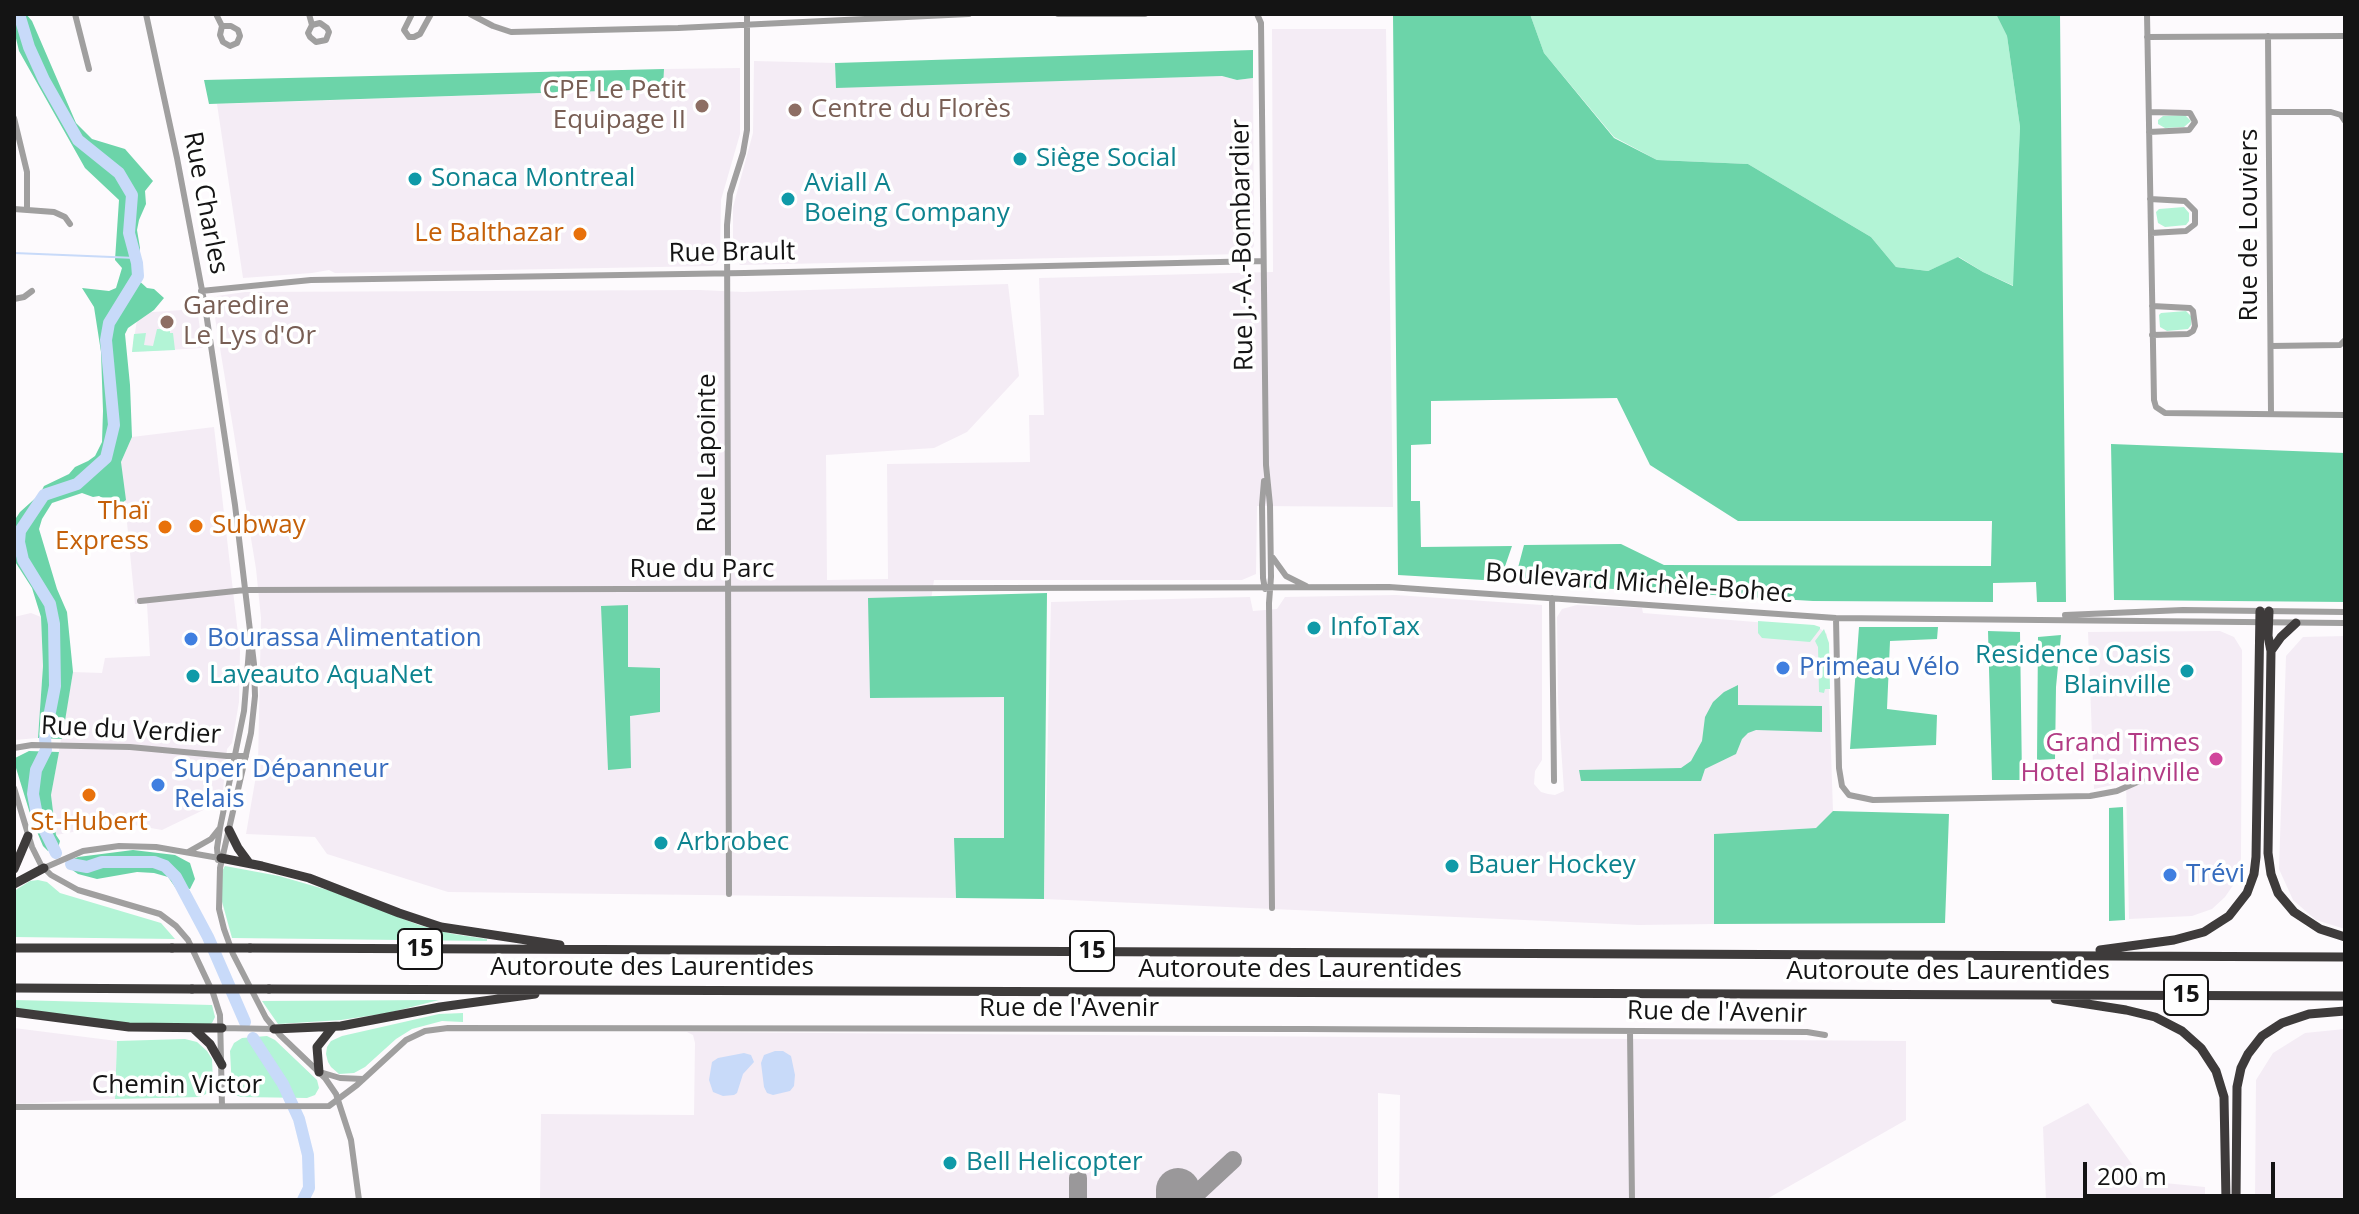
<!DOCTYPE html>
<meta charset="utf-8">
<style>
body{margin:0}
#map{position:relative;width:2359px;height:1214px;overflow:hidden;background:#fdfafd;font-family:"Open Sans",sans-serif}
canvas{display:block}
.frame{position:absolute;inset:0;border:16px solid #141414;pointer-events:none}
.scale{position:absolute;left:2083px;top:1162px;width:192px;height:36px;box-sizing:border-box;border:4px solid #141414;border-top:0;padding-left:10px;font-size:24px;line-height:28px;white-space:nowrap;color:#141414;-webkit-text-stroke:6px #fff;paint-order:stroke}
</style>
<div id="map">
<canvas width="2359" height="1214"></canvas>
<div class="frame"></div>
<div class="scale">200 m</div>
</div>
<script>
const ctx = document.querySelector('canvas').getContext('2d');
ctx.lineJoin = 'round';
function paint(path, color) { ctx.fillStyle = color; ctx.fill(path, 'evenodd'); }
const toPath = rows => new Path2D(rows.map(r => 'M' + r).join(''));
function stroke(path, color, width, dash) { ctx.strokeStyle = color; ctx.lineWidth = width; ctx.lineCap = dash ? 'butt' : 'round'; ctx.setLineDash(dash || []); ctx.stroke(path); }
function drawText(font, color, halo, rows, align = 'center') {
  ctx.font = font + ' "Open Sans",sans-serif'; ctx.lineWidth = 7; ctx.setLineDash([]); ctx.textBaseline = 'middle'; ctx.strokeStyle = halo; ctx.fillStyle = color; for (const [text, x, y, turn = 0] of rows) {
    ctx.save(); ctx.translate(x, y); ctx.rotate((+turn || 0) * Math.PI / 180); ctx.textAlign = isNaN(turn) ? turn : align; if (halo) ctx.strokeText(text, 0, 0); ctx.fillText(text, 0, 0); ctx.restore();
  }
}
paint(toPath([
 [1272,29,1386,29,1393,507,1257,506,1256,574,1242,580,934,580,931,600,871,698,1004,696,1004,839,954,839,956,898,448,892,327,854,315,837,246,834,258,764,261,618,256,569,213,305,217,296,245,292,700,290,743,292,1008,284,1019,376,967,432,934,448,826,455,827,580,888,579,887,464,1030,462,1029,415,1044,415,1039,278,1273,272],
 [754,61,835,63,836,87,1222,76,1237,80,1253,78,1254,246,1249,252,1244,254,740,265,733,255,733,207,753,133],
 [740,68,740,134,721,200,720,257,717,263,712,266,335,273,329,270,312,273,243,278,217,104,663,89,664,69],
 [197,309,203,348,132,352,138,313],
 [214,427,240,651,239,702,232,743,227,749,222,801,162,830,123,823,56,835,51,795,73,672,102,673,105,658,150,656,147,604,135,604,121,462,132,437],
 [1396,595,1542,605,1542,760,1535,771,1534,784,1541,792,1548,794,1555,795,1564,791,1558,702,1557,617,1562,609,1577,605,1642,608,1643,613,1818,627,1827,634,1833,811,1816,828,1714,834,1714,924,1638,925,1044,899,1051,602,1250,597,1253,611,1277,609,1285,597],
 [31,613,41,617,43,666,38,738,14,740,14,617],
 [2220,631,2234,637,2242,650,2241,859,2236,881,2225,897,2212,909,2192,916,2129,919,2126,782,2094,789,2088,632],
 [2345,636,2345,929,2316,920,2293,900,2279,869,2286,656,2303,637],
 [14,1028,117,1041,115,1099,14,1104],
 [2345,1029,2345,1200,2255,1200,2256,1080,2273,1053,2305,1033],
 [687,1032,1906,1041,1906,1120,1765,1200,1399,1200,1400,1095,1378,1093,1378,1200,540,1200,541,1114,694,1115,695,1043,693,1035],
 [2088,1103,2144,1181,2205,1187,2205,1200,2046,1200,2043,1127]
]), '#f4ecf5');
paint(toPath([
 [1530,14,1996,14,2007,36,2020,127,2014,286,1983,272,1959,257,1928,271,1896,267,1871,237,1748,164,1657,160,1614,137,1544,53],
 [2185,115,2191,121,2184,127,2165,128,2158,124,2158,120,2163,116],
 [2184,207,2189,213,2189,221,2186,225,2165,227,2158,223,2156,212,2159,209],
 [2186,311,2191,316,2191,325,2188,329,2167,331,2160,327,2159,315,2161,313],
 [157,329,170,329,170,333,173,333,175,350,132,352,134,334,146,333,144,345,153,346],
 [1758,621,1814,625,1820,627,1820,629,1810,642,1762,638,1758,633],
 [1824,629,1829,643,1830,689,1825,689,1824,693,1819,692,1818,647,1815,641],
 [225,866,279,876,331,891,419,925,453,934,487,939,487,941,232,938,221,898,222,871],
 [38,880,47,882,60,893,161,923,175,939,14,937,14,891,30,881],
 [14,1000,212,1005,215,1017,212,1023,209,1025,129,1023,14,1009],
 [439,1000,388,1013,341,1020,278,1024,262,1001],
 [463,1013,463,1022,442,1021,412,1029,396,1039,365,1067,354,1073,339,1074,331,1067,328,1062,326,1054,327,1047,331,1041,342,1036,439,1014],
 [267,1036,275,1040,317,1080,319,1088,315,1095,307,1098,241,1097,235,1095,232,1089,230,1051,234,1043,242,1038],
 [185,1039,197,1042,207,1051,212,1059,213,1083,208,1093,200,1097,115,1099,117,1041]
]), '#b3f4d6');
paint(toPath([
 [14,14,26,14,32,21,76,123,92,139,125,149,153,181,145,191,146,204,139,220,137,230,140,248,136,278,147,288,154,289,164,298,154,310,128,328,125,334,130,385,132,437,121,462,126,500,118,506,99,496,93,497,82,493,52,503,42,519,39,529,57,589,67,612,73,672,62,739,38,738,43,666,41,617,32,588,14,560,14,521,20,512,40,494,44,486,69,474,75,467,88,461,95,456,102,442,103,411,101,352,94,307,82,288,109,291,116,288,122,268,115,260,119,200,85,168,19,51,14,30],
 [1393,14,1530,14,1544,53,1614,138,1657,160,1748,164,1871,237,1896,267,1928,271,1958,257,1983,272,2013,286,2020,127,2007,36,1996,14,2060,14,2066,602,2037,602,2036,582,1993,583,1993,602,1813,601,1514,583,1524,545,1621,544,1664,565,1991,566,1992,521,1738,521,1650,465,1617,398,1431,401,1431,444,1411,445,1411,501,1420,501,1421,547,1512,546,1500,581,1398,575],
 [1253,50,1253,78,1237,80,1222,76,836,88,835,63],
 [664,69,663,89,209,104,204,80],
 [2111,444,2345,453,2345,602,2114,600],
 [1047,593,1044,899,956,898,954,838,1004,838,1004,697,870,698,868,598],
 [628,605,628,667,660,668,660,712,630,716,631,768,608,770,601,606],
 [1859,627,1938,627,1937,639,1890,641,1887,709,1937,715,1936,745,1850,749],
 [1988,631,2020,632,2022,780,1992,780],
 [2061,635,2056,687,2055,759,2037,760,2038,637],
 [1738,685,1738,705,1822,706,1822,732,1756,730,1748,733,1742,739,1736,754,1705,769,1701,781,1581,781,1579,770,1681,768,1691,761,1702,741,1705,717,1713,702,1724,692],
 [29,751,59,752,51,795,56,835,60,841,58,848,48,851,43,846,32,820,16,768,15,758],
 [2123,807,2125,920,2109,921,2109,808],
 [1833,811,1949,814,1945,923,1714,924,1714,834,1816,828],
 [133,850,175,855,190,863,195,879,190,889,175,887,168,877,154,873,137,872,97,879,78,874,68,867,73,859,78,857]
]), '#6cd4a9');
paint(toPath([
 [775,1051,783,1051,791,1056,795,1075,794,1086,790,1091,773,1095,767,1093,764,1087,761,1063,764,1055],
 [744,1053,751,1055,754,1062,743,1074,737,1093,734,1095,723,1096,713,1092,709,1080,712,1062,718,1058]
]), '#c8daf9');
stroke(toPath([
 [14,253,136,258]
]), '#c8daf9', 2);
stroke(toPath([
 [19,14,29,47,44,80,78,140,119,173,132,195,129,233,137,263,138,276,109,323,106,340,114,425,106,458,77,484,44,495,20,531,19,542,23,560,50,604,54,624,55,686,45,738,46,750,36,770,33,794,37,815,56,853],
 [71,864,87,867,102,862,154,862,165,866,176,877,208,937,245,1022],
 [253,1038,283,1084,299,1119,308,1155,309,1188,303,1200]
]), '#c8daf9', 12);
stroke(toPath([
 [1178,1199,1192,1198,1233,1160],
 [1078,1200,1078,1178]
]), '#9a989a', 18);
stroke(toPath([
 [1178,1200,1178,1190]
]), '#9a989a', 44);
stroke(toPath([
 [75,14,89,69],
 [146,14,177,158,205,306,235,505,254,664,255,696,251,733,220,868,219,909,224,929,233,954,266,1018,280,1035,325,1078,336,1094,351,1140,359,1200],
 [216,14,222,26,220,35,223,42,230,46,237,43,240,36,238,30,231,26,222,26],
 [309,14,312,25,308,33,310,37,316,42,326,40,329,32,327,28,320,23,312,25],
 [412,14,404,30,409,37,414,37,420,34,431,14],
 [470,14,493,26,511,32,678,28,969,14],
 [1058,14,1145,14],
 [1257,14,1261,23,1266,465,1270,505,1271,577,1269,603,1272,908],
 [2147,14,2154,400,2156,407,2165,413,2345,415],
 [2268,36,2271,414],
 [2147,37,2345,36],
 [2149,112,2190,113,2195,122,2189,130,2149,132],
 [2269,112,2331,112,2341,115,2345,121],
 [14,118,27,172,27,209],
 [2150,199,2185,201,2195,211,2195,224,2186,231,2151,233],
 [14,209,54,212,65,217,70,224],
 [201,291,311,280,745,273,1263,261],
 [14,299,24,297,32,291],
 [2152,306,2190,308,2193,311,2195,326,2193,331,2188,334,2152,335],
 [2271,346,2340,345,2345,340],
 [1264,481,1262,505,1263,578,1265,589],
 [1273,558,1286,576,1306,586],
 [1552,598,1554,781],
 [140,601,245,590,1389,587,1836,618,2345,623],
 [2065,615,2183,610,2345,612],
 [1836,618,1839,768,1842,786,1849,795,1873,800,2090,796,2117,791,2142,780],
 [14,748,32,745,130,747,227,756,246,756],
 [14,788,32,847,41,865,51,875,78,890,160,914,176,926,188,940,213,993,220,1015,222,1106],
 [188,852,211,839,219,829],
 [218,860,217,848,220,828,244,711,249,650],
 [44,868,83,851,119,846,156,847,219,858],
 [729,894,727,225,730,194,743,153,747,130,747,14],
 [222,1028,274,1029],
 [1630,1031,1632,1200],
 [320,1072,340,1078,363,1079],
 [14,1107,329,1106,357,1085,406,1040,425,1031,448,1028,1304,1029,1807,1032,1825,1035]
]), '#a09f9f', 6);
stroke(toPath([
 [2269,611,2268,636,2271,651,2268,853,2271,874,2278,893,2294,912,2320,929,2345,937],
 [2271,651,2281,637,2296,623],
 [229,830,238,848,249,863],
 [221,858,262,866,309,878,399,913,441,927,560,945],
 [14,869,28,836],
 [14,884,44,868],
 [14,948,172,948],
 [250,948,2345,957],
 [2100,950,2174,940,2204,932,2229,916,2247,893,2254,874,2256,857,2260,611],
 [14,988,192,989],
 [269,989,2345,996],
 [2055,999,2126,1010,2155,1017,2182,1031,2201,1048,2216,1071,2224,1097,2226,1200],
 [14,1012,129,1027,222,1028],
 [194,1029,210,1044,222,1065],
 [274,1029,341,1026,440,1007,535,994],
 [319,1072,317,1047,333,1027],
 [2236,1200,2237,1087,2241,1068,2248,1054,2262,1036,2282,1023,2309,1014,2345,1011]
]), '#3e3b3b', 9);
stroke(toPath([
 [172,948,250,948],
 [192,989,269,989]
]), '#3e3b3b', 9);
for (const [x, y, r, color] of [
 [702,106,8,"#8d6e63"],
 [795,110,8,"#8d6e63"],
 [1020,159,8,"#0f9aa8"],
 [415,179,8,"#0f9aa8"],
 [788,199,8,"#0f9aa8"],
 [580,234,8,"#e8710a"],
 [167,322,8,"#8d6e63"],
 [196,526,8,"#e8710a"],
 [165,527,8,"#e8710a"],
 [1314,628,8,"#0f9aa8"],
 [191,639,8,"#3f7fe0"],
 [1783,668,8,"#3f7fe0"],
 [2187,671,8,"#0f9aa8"],
 [193,676,8,"#0f9aa8"],
 [2216,759,8,"#d1479c"],
 [158,785,8,"#3f7fe0"],
 [89,795,8,"#e8710a"],
 [661,843,8,"#0f9aa8"],
 [1452,866,8,"#0f9aa8"],
 [2170,875,8,"#3f7fe0"],
 [950,1163,8,"#0f9aa8"]
]) { const dot = new Path2D(); dot.arc(x, y, r, 0, 2 * Math.PI); ctx.fillStyle = color; ctx.fill(dot); stroke(dot, '#fff', 3); }
for (const [x, y, w] of [
 [420,949,44],
 [1092,951,44],
 [2186,995,44]
]) { const box = new Path2D(); box.roundRect(x - w / 2, y - 20, w, 40, 6); ctx.fillStyle = '#fff'; ctx.fill(box); stroke(box, '#141414', 2); }
drawText('bold 24px', '#141414', null, [
 ["15",420,949],
 ["15",1092,951],
 ["15",2186,995]
]);
drawText('26px', '#785e54', '#fff', [
 ["CPE Le Petit",686,91,"right"],
 ["Equipage II",686,121,"right"],
 ["Centre du Florès",811,110],
 ["Garedire",183,307],
 ["Le Lys d'Or",183,337]
], 'left');
drawText('26px', '#0d838f', '#fff', [
 ["Siège Social",1036,159],
 ["Sonaca Montreal",431,179],
 ["Aviall A",804,184],
 ["Boeing Company",804,214],
 ["InfoTax",1330,628],
 ["Residence Oasis",2171,656,"right"],
 ["Blainville",2171,686,"right"],
 ["Laveauto AquaNet",209,676],
 ["Arbrobec",677,843],
 ["Bauer Hockey",1468,866],
 ["Bell Helicopter",966,1163]
], 'left');
drawText('26px', '#141414', '#fff', [
 ["Rue Charles",205,203,79],
 ["Rue de Louviers",2250,225,-90],
 ["Rue J.-A.-Bombardier",1243,245,-91],
 ["Rue Brault",732,253,-1],
 ["Rue Lapointe",708,453,-90],
 ["Rue du Parc",702,570],
 ["Boulevard Michèle-Bohec",1639,584,4],
 ["Rue du Verdier",131,731,3],
 ["Autoroute des Laurentides",652,968],
 ["Autoroute des Laurentides",1300,970],
 ["Autoroute des Laurentides",1948,972],
 ["Rue de l'Avenir",1069,1009],
 ["Rue de l'Avenir",1717,1013,1],
 ["Chemin Victor",177,1086]
]);
drawText('26px', '#c56008', '#fff', [
 ["Le Balthazar",564,234],
 ["Thaï",149,512],
 ["Express",149,542],
 ["Subway",212,526,"left"],
 ["St-Hubert",89,823,"center"]
], 'right');
drawText('26px', '#366cbe', '#fff', [
 ["Bourassa Alimentation",207,639],
 ["Primeau Vélo",1799,668],
 ["Super Dépanneur",174,770],
 ["Relais",174,800],
 ["Trévi",2186,875]
], 'left');
drawText('26px', '#b23c85', '#fff', [
 ["Grand Times",2200,744],
 ["Hotel Blainville",2200,774]
], 'right');
</script>
